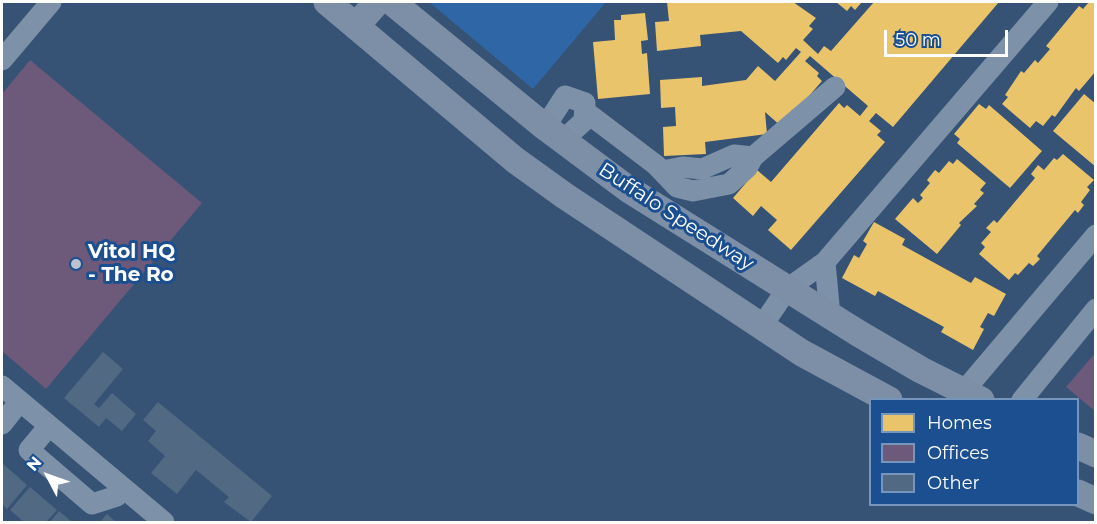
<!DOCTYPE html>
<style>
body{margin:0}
#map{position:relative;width:1097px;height:524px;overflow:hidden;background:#365274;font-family:Montserrat,sans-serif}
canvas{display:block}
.frame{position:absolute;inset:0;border:3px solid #fff;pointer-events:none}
.legend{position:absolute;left:869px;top:398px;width:210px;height:108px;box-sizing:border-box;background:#1b4f8f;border:2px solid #7695bc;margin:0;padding:8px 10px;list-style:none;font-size:18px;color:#fff}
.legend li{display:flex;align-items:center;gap:12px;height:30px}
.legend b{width:30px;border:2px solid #7695bc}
.north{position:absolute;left:18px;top:446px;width:60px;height:60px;-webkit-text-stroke:4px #1b4f8f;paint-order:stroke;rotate:311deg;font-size:16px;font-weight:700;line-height:24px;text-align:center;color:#fff}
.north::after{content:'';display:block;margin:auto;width:21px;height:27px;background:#fff;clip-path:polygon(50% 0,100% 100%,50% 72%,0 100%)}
.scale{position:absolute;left:884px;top:30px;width:124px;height:27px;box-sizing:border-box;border:3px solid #fff;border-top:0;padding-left:8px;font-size:18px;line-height:21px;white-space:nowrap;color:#fff;-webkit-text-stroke:4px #1b4f8f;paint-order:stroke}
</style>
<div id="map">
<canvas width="1097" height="524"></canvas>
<div class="frame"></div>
<ul class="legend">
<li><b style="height:16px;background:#e9c46a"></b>Homes</li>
<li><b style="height:16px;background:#6d597a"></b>Offices</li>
<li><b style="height:16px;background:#526984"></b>Other</li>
</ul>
<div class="north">N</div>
<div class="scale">50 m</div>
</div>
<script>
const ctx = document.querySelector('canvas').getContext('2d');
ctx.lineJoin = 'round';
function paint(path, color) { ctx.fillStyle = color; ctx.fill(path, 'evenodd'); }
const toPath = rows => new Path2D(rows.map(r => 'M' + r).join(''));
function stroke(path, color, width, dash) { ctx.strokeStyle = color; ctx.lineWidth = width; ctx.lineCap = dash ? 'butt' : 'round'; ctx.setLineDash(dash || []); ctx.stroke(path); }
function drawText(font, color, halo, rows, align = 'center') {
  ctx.font = font + ' Montserrat,sans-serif'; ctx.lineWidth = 6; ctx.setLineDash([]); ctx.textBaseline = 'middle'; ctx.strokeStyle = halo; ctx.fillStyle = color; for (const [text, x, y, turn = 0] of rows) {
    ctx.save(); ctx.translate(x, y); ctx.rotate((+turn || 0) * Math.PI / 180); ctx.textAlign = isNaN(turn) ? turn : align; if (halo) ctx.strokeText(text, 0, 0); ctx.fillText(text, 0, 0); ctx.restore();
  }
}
paint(toPath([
 [429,2,606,2,533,89]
]), '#2f66a5');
paint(toPath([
 [667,2,793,2,816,18,809,26,813,29,803,40,818,54,824,46,831,51,874,2,999,2,893,127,876,113,869,121,881,131,877,135,885,142,791,250,768,230,777,220,761,206,753,216,733,198,757,170,771,182,839,103,844,108,847,105,860,116,868,106,810,56,805,61,819,73,817,76,822,81,782,127,765,112,767,134,705,142,706,154,664,156,663,127,676,126,675,107,661,108,660,80,702,77,702,86,746,80,758,66,775,81,801,52,796,48,786,60,783,57,778,63,741,31,700,35,701,46,657,51,655,22,669,21],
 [836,2,862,2,855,10,851,6,847,11],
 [1089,2,1096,2,1096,71,1079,91,1076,88,1055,117,1052,115,1043,126,1036,121,1030,128,1002,104,1008,97,1005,95,1021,71,1024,73,1035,60,1038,63,1050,49,1046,46,1079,6,1083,9],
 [645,13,648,40,641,41,642,54,647,53,650,94,598,99,593,42,615,40,614,20,621,20,621,15],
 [1084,94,1096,104,1096,167,1053,131],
 [979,104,986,109,989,105,1042,151,1010,188,957,143,960,139,954,134],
 [1063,154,1094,180,1087,187,1090,190,1081,202,1084,205,1078,213,1075,210,1037,256,1040,259,1033,266,1029,263,1018,275,1015,273,1009,280,979,254,985,247,981,243,991,232,986,228,994,220,997,223,1035,178,1031,174,1038,165,1044,170,1054,158,1057,160],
 [957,159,986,183,980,190,984,193,974,204,977,206,959,223,961,225,937,254,895,219,913,198,918,203,923,198,920,195,930,183,927,180,935,170,939,173,949,161,953,164],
 [874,222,905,239,902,245,971,283,975,277,1006,294,994,316,988,313,980,327,984,329,973,350,941,332,944,327,878,291,875,296,842,278,854,255,859,258,867,244,863,241]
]), '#e9c46a');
paint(toPath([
 [30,60,202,203,46,389,2,351,2,94],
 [1096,352,1096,412,1066,387]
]), '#6d597a');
paint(toPath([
 [103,352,123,369,94,404,99,408,112,393,136,414,122,431,106,418,99,427,64,398],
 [158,402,272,496,251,522,224,502,229,497,196,470,177,494,151,473,165,456,148,441,156,431,143,420],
 [2,463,27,485,7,509,2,504],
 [30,487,57,510,46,522,24,522,10,510],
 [59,511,72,522,50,522],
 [107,514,116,522,100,522]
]), '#526984');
stroke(toPath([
 [2,60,51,2],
 [586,112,656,165,677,187,693,191,729,184,747,168,753,157,734,155,702,169,683,167,662,171],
 [545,127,565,96,585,103,584,121,563,140],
 [753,157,835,87],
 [825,262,830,316],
 [762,326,787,289,825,262,1048,2],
 [2,386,164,522],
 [964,391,1096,235],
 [1022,400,1096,309],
 [2,424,20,401],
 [49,426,29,450,92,504,117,496,122,488]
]), '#7d92a8', 21);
stroke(toPath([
 [327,2,515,160,565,196,802,353,889,400],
 [392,2,545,127,628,189,858,333,921,370,981,400],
 [356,26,377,2],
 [1078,446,1096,454],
 [1078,493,1096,501]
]), '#7d8ea7', 27);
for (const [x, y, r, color] of [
 [76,264,6,"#b9c2ce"]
]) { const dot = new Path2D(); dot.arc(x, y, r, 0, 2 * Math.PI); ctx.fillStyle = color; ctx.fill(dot); stroke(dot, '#1b4f8f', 2); }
drawText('20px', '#fff', '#1b4f8f', [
 ["Buffalo Speedway",676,217,33]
]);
drawText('bold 20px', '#fff', '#1b4f8f', [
 ["Vitol HQ",88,252],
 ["- The Ro",88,275]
], 'left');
</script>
